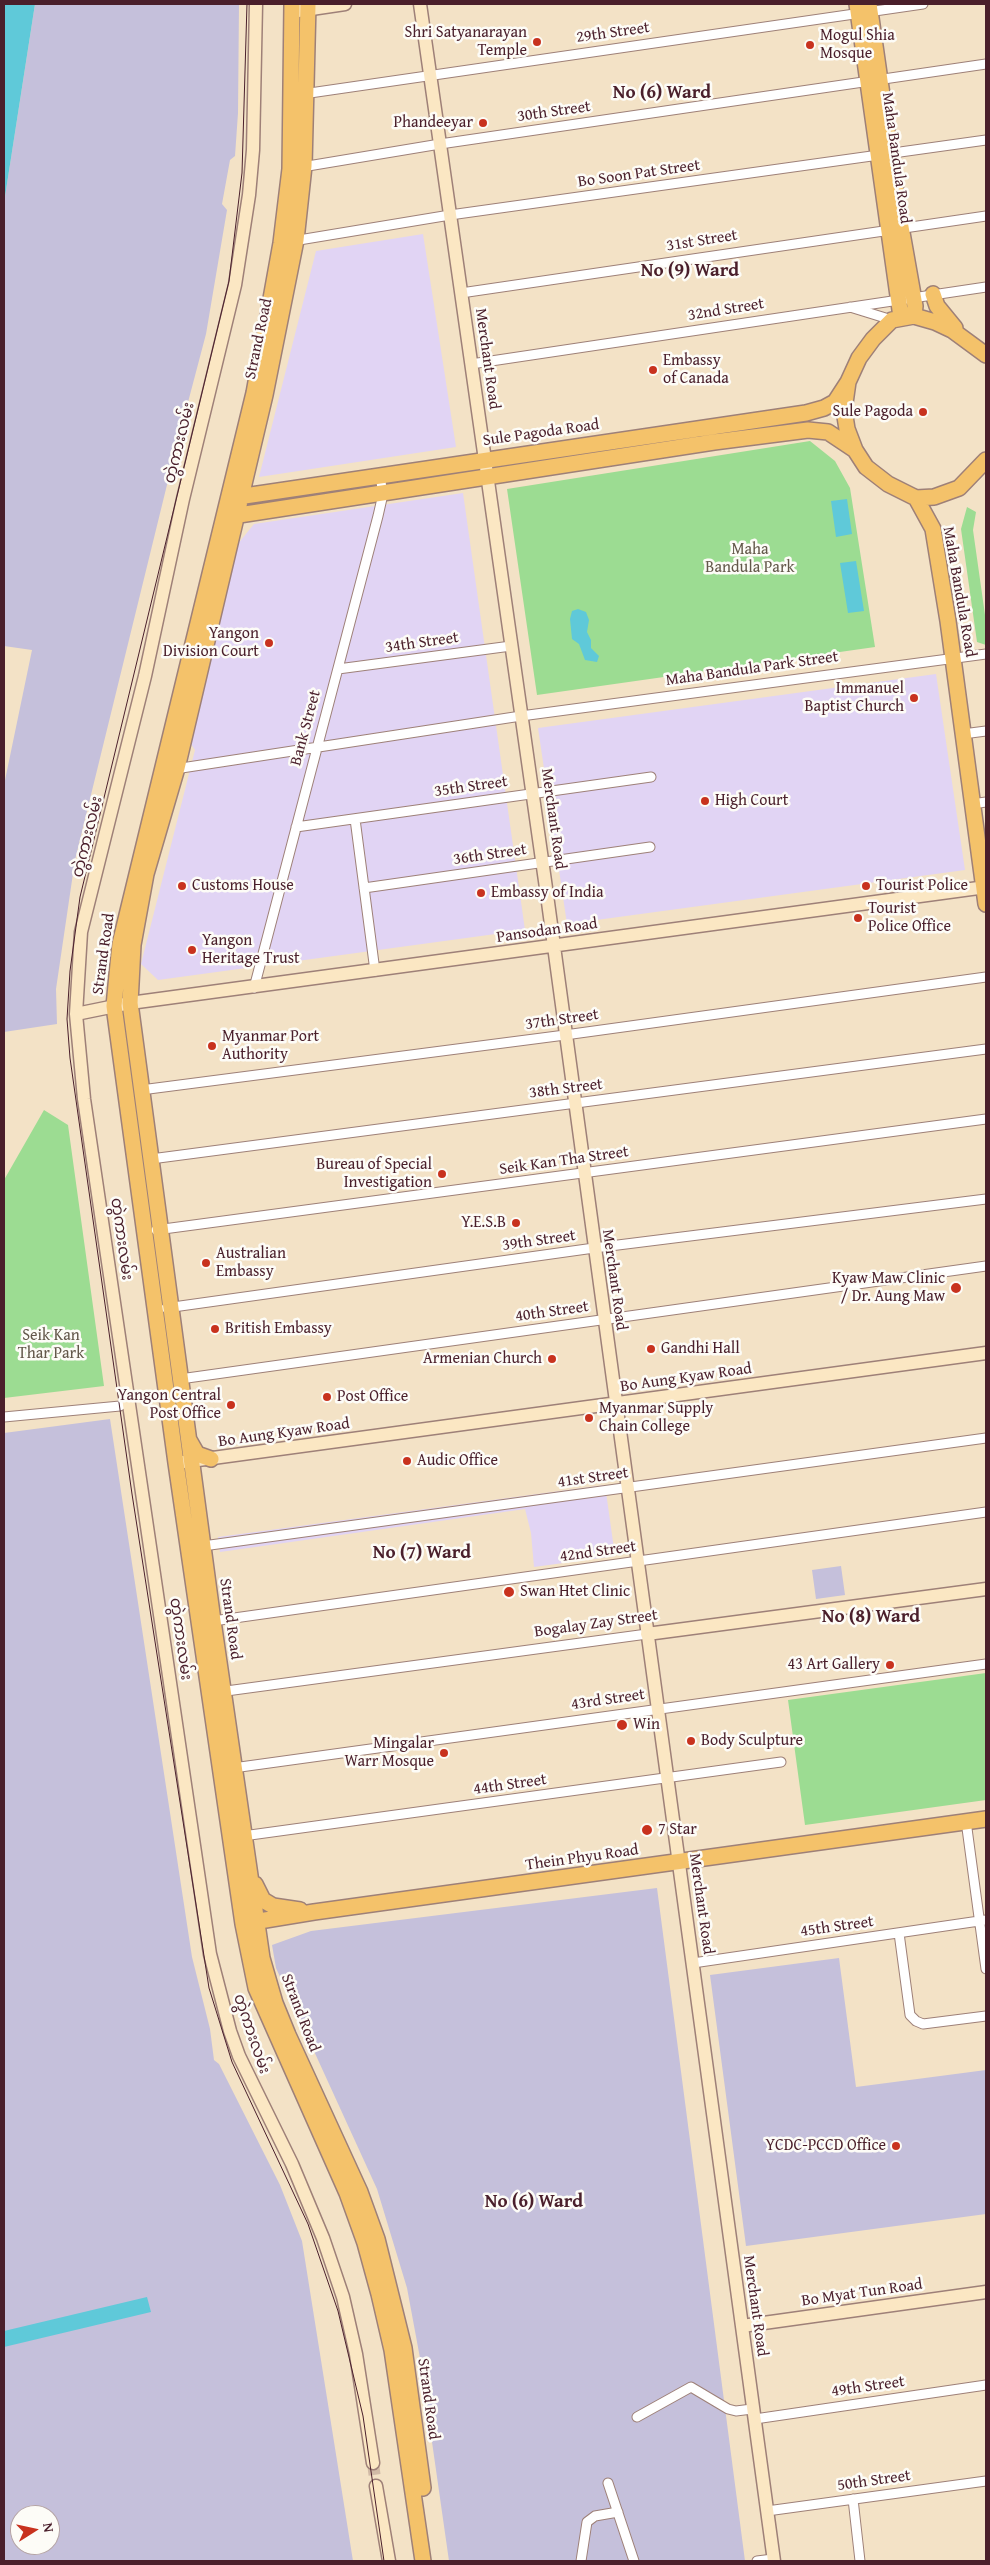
<!DOCTYPE html>
<meta charset="utf-8">
<style>
body{margin:0}
#map{position:relative;width:990px;height:2565px;overflow:hidden;background:#f3e2c6;font-family:"Gentium Book Plus",serif}
canvas{display:block}
.frame{position:absolute;inset:0;border:5px solid #4a1f2b;pointer-events:none}
.north{position:absolute;left:10px;top:2505px;width:50px;height:50px;box-sizing:border-box;background:#fdfcf7;border:1px solid #b5a4a5;border-radius:50%;rotate:80deg;font-size:14px;font-weight:700;line-height:20px;text-align:center;color:#4a1f2b}
.north::after{content:'';display:block;margin:auto;width:18px;height:22px;background:#c8321e;clip-path:polygon(50% 0,100% 100%,50% 72%,0 100%)}
</style>
<div id="map">
<canvas width="990" height="2565"></canvas>
<div class="frame"></div>
<div class="north">N</div>
</div>
<script>
const ctx = document.querySelector('canvas').getContext('2d');
ctx.lineJoin = 'round';
function paint(path, color) { ctx.fillStyle = color; ctx.fill(path, 'evenodd'); }
const toPath = rows => new Path2D(rows.map(r => 'M' + r).join(''));
function stroke(path, color, width, dash) { ctx.strokeStyle = color; ctx.lineWidth = width; ctx.lineCap = dash ? 'butt' : 'round'; ctx.setLineDash(dash || []); ctx.stroke(path); }
function drawText(font, color, halo, rows, align = 'center') {
  ctx.font = font + ' "Gentium Book Plus","Noto Sans Myanmar",serif'; ctx.lineWidth = 5; ctx.setLineDash([]); ctx.textBaseline = 'middle'; ctx.strokeStyle = halo; ctx.fillStyle = color; for (const [text, x, y, turn = 0] of rows) {
    ctx.save(); ctx.translate(x, y); ctx.rotate((+turn || 0) * Math.PI / 180); ctx.textAlign = isNaN(turn) ? turn : align; if (halo) ctx.strokeText(text, 0, 0); ctx.fillText(text, 0, 0); ctx.restore();
  }
}
paint(toPath([
 [423,234,456,447,259,477,316,251],
 [463,493,525,930,158,980,141,964,195,750,189,741,237,545,254,524],
 [936,674,965,870,567,924,538,728],
 [605,1485,615,1556,534,1567,531,1533,525,1509,220,1552,218,1537]
]), '#e1d4f4');
paint(toPath([
 [35,4,239,4,238,113,235,156,230,160,222,204,227,210,206,334,177,444,75,860,56,989,57,1024,4,1032,4,785,32,650,4,646,4,203],
 [110,1419,192,1957,210,2029,214,2060,219,2064,280,2185,302,2241,353,2561,4,2561,4,1433],
 [20,2515,50,2515,50,2545,20,2545],
 [841,1566,845,1595,816,1599,812,1570],
 [657,1888,745,2561,449,2561,420,2358,407,2288,377,2189,276,1968,272,1945,311,1931],
 [839,1958,856,2087,986,2070,986,2214,746,2246,710,1975]
]), '#c5c0db');
paint(toPath([
 [810,441,835,461,850,488,875,647,537,695,507,489],
 [967,507,976,512,973,530,986,622,986,645,977,642,961,529],
 [44,1110,68,1125,104,1386,4,1398,4,1180],
 [986,1673,986,1800,805,1825,788,1700]
]), '#9cdc92');
paint(toPath([
 [4,4,35,4,4,203],
 [847,499,852,534,836,537,831,501],
 [856,561,864,611,848,613,840,563],
 [578,609,586,612,589,620,587,632,591,640,591,648,599,656,597,662,585,660,579,644,572,639,570,619,572,611],
 [147,2297,151,2312,4,2347,4,2331]
]), '#5fc9d9');
stroke(toPath([
 [373,2463,376,2486]
]), '#d1bba7', 12, [12, 6]);
const street = toPath([
 [303,94,923,4],
 [302,167,440,144,986,64],
 [293,241,450,215,986,140],
 [461,293,986,216],
 [850,307,892,320],
 [471,364,986,287],
 [338,669,511,646],
 [963,734,986,731],
 [175,769,521,716,986,654],
 [972,804,986,802],
 [355,819,375,971],
 [296,827,651,777],
 [364,888,650,847],
 [254,988,378,516,383,494,380,476],
 [141,1090,565,1035,986,977],
 [151,1159,986,1049],
 [156,1230,986,1119],
 [166,1308,594,1248,986,1199],
 [180,1379,986,1266],
 [4,1417,120,1406,128,1400],
 [203,1546,986,1438],
 [213,1621,986,1512],
 [219,1692,647,1634],
 [233,1768,986,1664],
 [966,1821,986,1969],
 [243,1836,781,1762],
 [899,1933,910,2015,916,2021,923,2024,986,2016],
 [693,1963,986,1920],
 [637,2417,691,2387,728,2409,736,2411,752,2409],
 [755,2419,986,2385],
 [608,2483,634,2561],
 [853,2499,860,2561],
 [767,2511,986,2481],
 [581,2561,587,2522,595,2516,618,2512],
 [757,2561,773,2559]
]);
const secondary = toPath([
 [256,4,253,150,249,195,235,285,183,499,145,676,81,932,76,1014,84,1099,210,1954,230,2031,239,2056,292,2164,323,2238,343,2297,356,2354,373,2463],
 [420,4,547,895,774,2561],
 [291,12,345,4],
 [76,1014,130,1003,986,887],
 [176,1463,986,1353],
 [647,1634,986,1589],
 [742,2326,986,2292],
 [376,2486,389,2561]
]);
const primary = toPath([
 [292,4,290,169,281,243,254,393,120,944,114,1006,176,1463,243,1924,256,1988,347,2193,365,2243,379,2294,392,2350,423,2561],
 [308,4,304,166,296,240,265,395,177,768,146,874,133,945,130,1003,213,1621,262,1958,275,2003,288,2035,360,2192,377,2239,404,2348,423,2488],
 [857,4,901,317],
 [869,4,901,227,915,306,914,316],
 [933,294,937,306,955,328],
 [986,355,952,330,935,322,914,316,892,320,873,339,859,358,848,382,844,410,847,429,855,450,866,467,888,484,916,498,934,497,959,488,986,460],
 [231,498,806,413,824,408,835,402,848,382],
 [916,498,933,529,948,621,986,904],
 [226,517,714,442,808,430,828,432,855,450],
 [189,1440,197,1454,211,1459],
 [255,1884,263,1900,273,1906,300,1910],
 [247,1923,314,1912,986,1819]
]);
stroke(street, '#9e8078', 11);
stroke(secondary, '#9e8078', 15);
stroke(primary, '#9e8078', 18);
stroke(street, '#fff', 9);
stroke(secondary, '#fbe7c3', 12);
stroke(primary, '#f4c26a', 15);
stroke(toPath([
 [247,4,242,173,229,281,80,897,70,971,67,1019,70,1058,132,1494,209,1988,232,2062,308,2224,338,2311,363,2416,384,2561]
]), '#4a1f2b', 1);
for (const [x, y, r, color] of [
 [537,42,5,"#c8321e"],
 [810,45,5,"#c8321e"],
 [483,123,5,"#c8321e"],
 [653,370,5,"#c8321e"],
 [923,412,5,"#c8321e"],
 [269,643,5,"#c8321e"],
 [914,698,5,"#c8321e"],
 [705,801,5,"#c8321e"],
 [182,886,5,"#c8321e"],
 [866,886,5,"#c8321e"],
 [481,893,5,"#c8321e"],
 [858,918,5,"#c8321e"],
 [192,950,5,"#c8321e"],
 [212,1046,5,"#c8321e"],
 [442,1174,5,"#c8321e"],
 [516,1223,5,"#c8321e"],
 [206,1263,5,"#c8321e"],
 [956,1288,6,"#c8321e"],
 [215,1329,5,"#c8321e"],
 [651,1349,5,"#c8321e"],
 [552,1359,5,"#c8321e"],
 [327,1397,5,"#c8321e"],
 [231,1405,5,"#c8321e"],
 [589,1418,5,"#c8321e"],
 [407,1461,5,"#c8321e"],
 [509,1592,6,"#c8321e"],
 [890,1665,5,"#c8321e"],
 [622,1725,6,"#c8321e"],
 [691,1741,5,"#c8321e"],
 [444,1753,5,"#c8321e"],
 [647,1830,6,"#c8321e"],
 [896,2146,5,"#c8321e"]
]) { const dot = new Path2D(); dot.arc(x, y, r, 0, 2 * Math.PI); ctx.fillStyle = color; ctx.fill(dot); stroke(dot, '#fdfcf7', 2); }
drawText('16px', '#4a1f2b', '#fdfcf7', [
 ["Shri Satyanarayan",527,33,"right"],
 ["Temple",527,51,"right"],
 ["Mogul Shia",820,36],
 ["Mosque",820,54],
 ["Phandeeyar",473,123,"right"],
 ["Embassy",663,361],
 ["of Canada",663,379],
 ["Sule Pagoda",913,412,"right"],
 ["Yangon",259,634,"right"],
 ["Division Court",259,652,"right"],
 ["Immanuel",904,689,"right"],
 ["Baptist Church",904,707,"right"],
 ["High Court",715,801],
 ["Customs House",192,886],
 ["Tourist Police",876,886],
 ["Embassy of India",491,893],
 ["Tourist",868,909],
 ["Police Office",868,927],
 ["Yangon",202,941],
 ["Heritage Trust",202,959],
 ["Myanmar Port",222,1037],
 ["Authority",222,1055],
 ["Bureau of Special",432,1165,"right"],
 ["Investigation",432,1183,"right"],
 ["Y.E.S.B",506,1223,"right"],
 ["Australian",216,1254],
 ["Embassy",216,1272],
 ["Kyaw Maw Clinic",945,1279,"right"],
 ["/ Dr. Aung Maw",945,1297,"right"],
 ["British Embassy",225,1329],
 ["Gandhi Hall",661,1349],
 ["Armenian Church",542,1359,"right"],
 ["Yangon Central",221,1396,"right"],
 ["Post Office",221,1414,"right"],
 ["Post Office",337,1397],
 ["Myanmar Supply",599,1409],
 ["Chain College",599,1427],
 ["Audic Office",417,1461],
 ["Swan Htet Clinic",520,1592],
 ["43 Art Gallery",880,1665,"right"],
 ["Win",633,1725],
 ["Body Sculpture",701,1741],
 ["Mingalar",434,1744,"right"],
 ["Warr Mosque",434,1762,"right"],
 ["7 Star",658,1830],
 ["YCDC-PCCD Office",886,2146,"right"]
], 'left');
drawText('16px', '#4a1f2b', '#fdfcf7', [
 ["29th Street",613,33,-8],
 ["30th Street",554,112,-8],
 ["Maha Bandula Road",896,158,82],
 ["Bo Soon Pat Street",639,174,-8],
 ["31st Street",702,241,-9],
 ["32nd Street",726,310,-9],
 ["Strand Road",259,339,-78],
 ["Merchant Road",487,359,82],
 ["Sule Pagoda Road",541,433,-8],
 ["တွဲကားလမ်း",180,443,-76],
 ["Maha Bandula Road",959,592,80],
 ["34th Street",422,643,-8],
 ["Maha Bandula Park Street",752,669,-8],
 ["Bank Street",306,728,-75],
 ["35th Street",471,787,-8],
 ["Merchant Road",553,819,82],
 ["တွဲကားလမ်း",88,837,-76],
 ["36th Street",490,855,-8],
 ["Pansodan Road",547,931,-8],
 ["Strand Road",104,954,-82],
 ["37th Street",562,1020,-8],
 ["38th Street",566,1089,-7],
 ["Seik Kan Tha Street",564,1161,-8],
 ["တွဲကားလမ်း",121,1239,82],
 ["39th Street",539,1241,-8],
 ["Merchant Road",614,1280,82],
 ["40th Street",552,1312,-8],
 ["Bo Aung Kyaw Road",686,1378,-8],
 ["Bo Aung Kyaw Road",284,1433,-8],
 ["41st Street",593,1478,-8],
 ["42nd Street",598,1552,-8],
 ["Strand Road",230,1619,82],
 ["Bogalay Zay Street",596,1624,-8],
 ["တွဲကားလမ်း",180,1639,82],
 ["43rd Street",608,1700,-8],
 ["44th Street",510,1785,-8],
 ["Thein Phyu Road",582,1858,-8],
 ["Merchant Road",701,1904,82],
 ["45th Street",837,1927,-8],
 ["Strand Road",300,2013,69],
 ["တွဲကားလမ်း",251,2034,71],
 ["Bo Myat Tun Road",862,2293,-8],
 ["Merchant Road",755,2306,82],
 ["49th Street",868,2387,-8],
 ["Strand Road",428,2399,82],
 ["50th Street",874,2481,-8]
]);
drawText('16px', '#63584a', '#fdfcf7', [
 ["Maha",750,550],
 ["Bandula Park",750,568],
 ["Seik Kan",51,1336],
 ["Thar Park",51,1354]
]);
drawText('bold 19px', '#4a1f2b', '#fdfcf7', [
 ["No (6) Ward",662,93],
 ["No (9) Ward",690,271],
 ["No (7) Ward",422,1553],
 ["No (8) Ward",871,1617],
 ["No (6) Ward",534,2202]
]);
</script>
